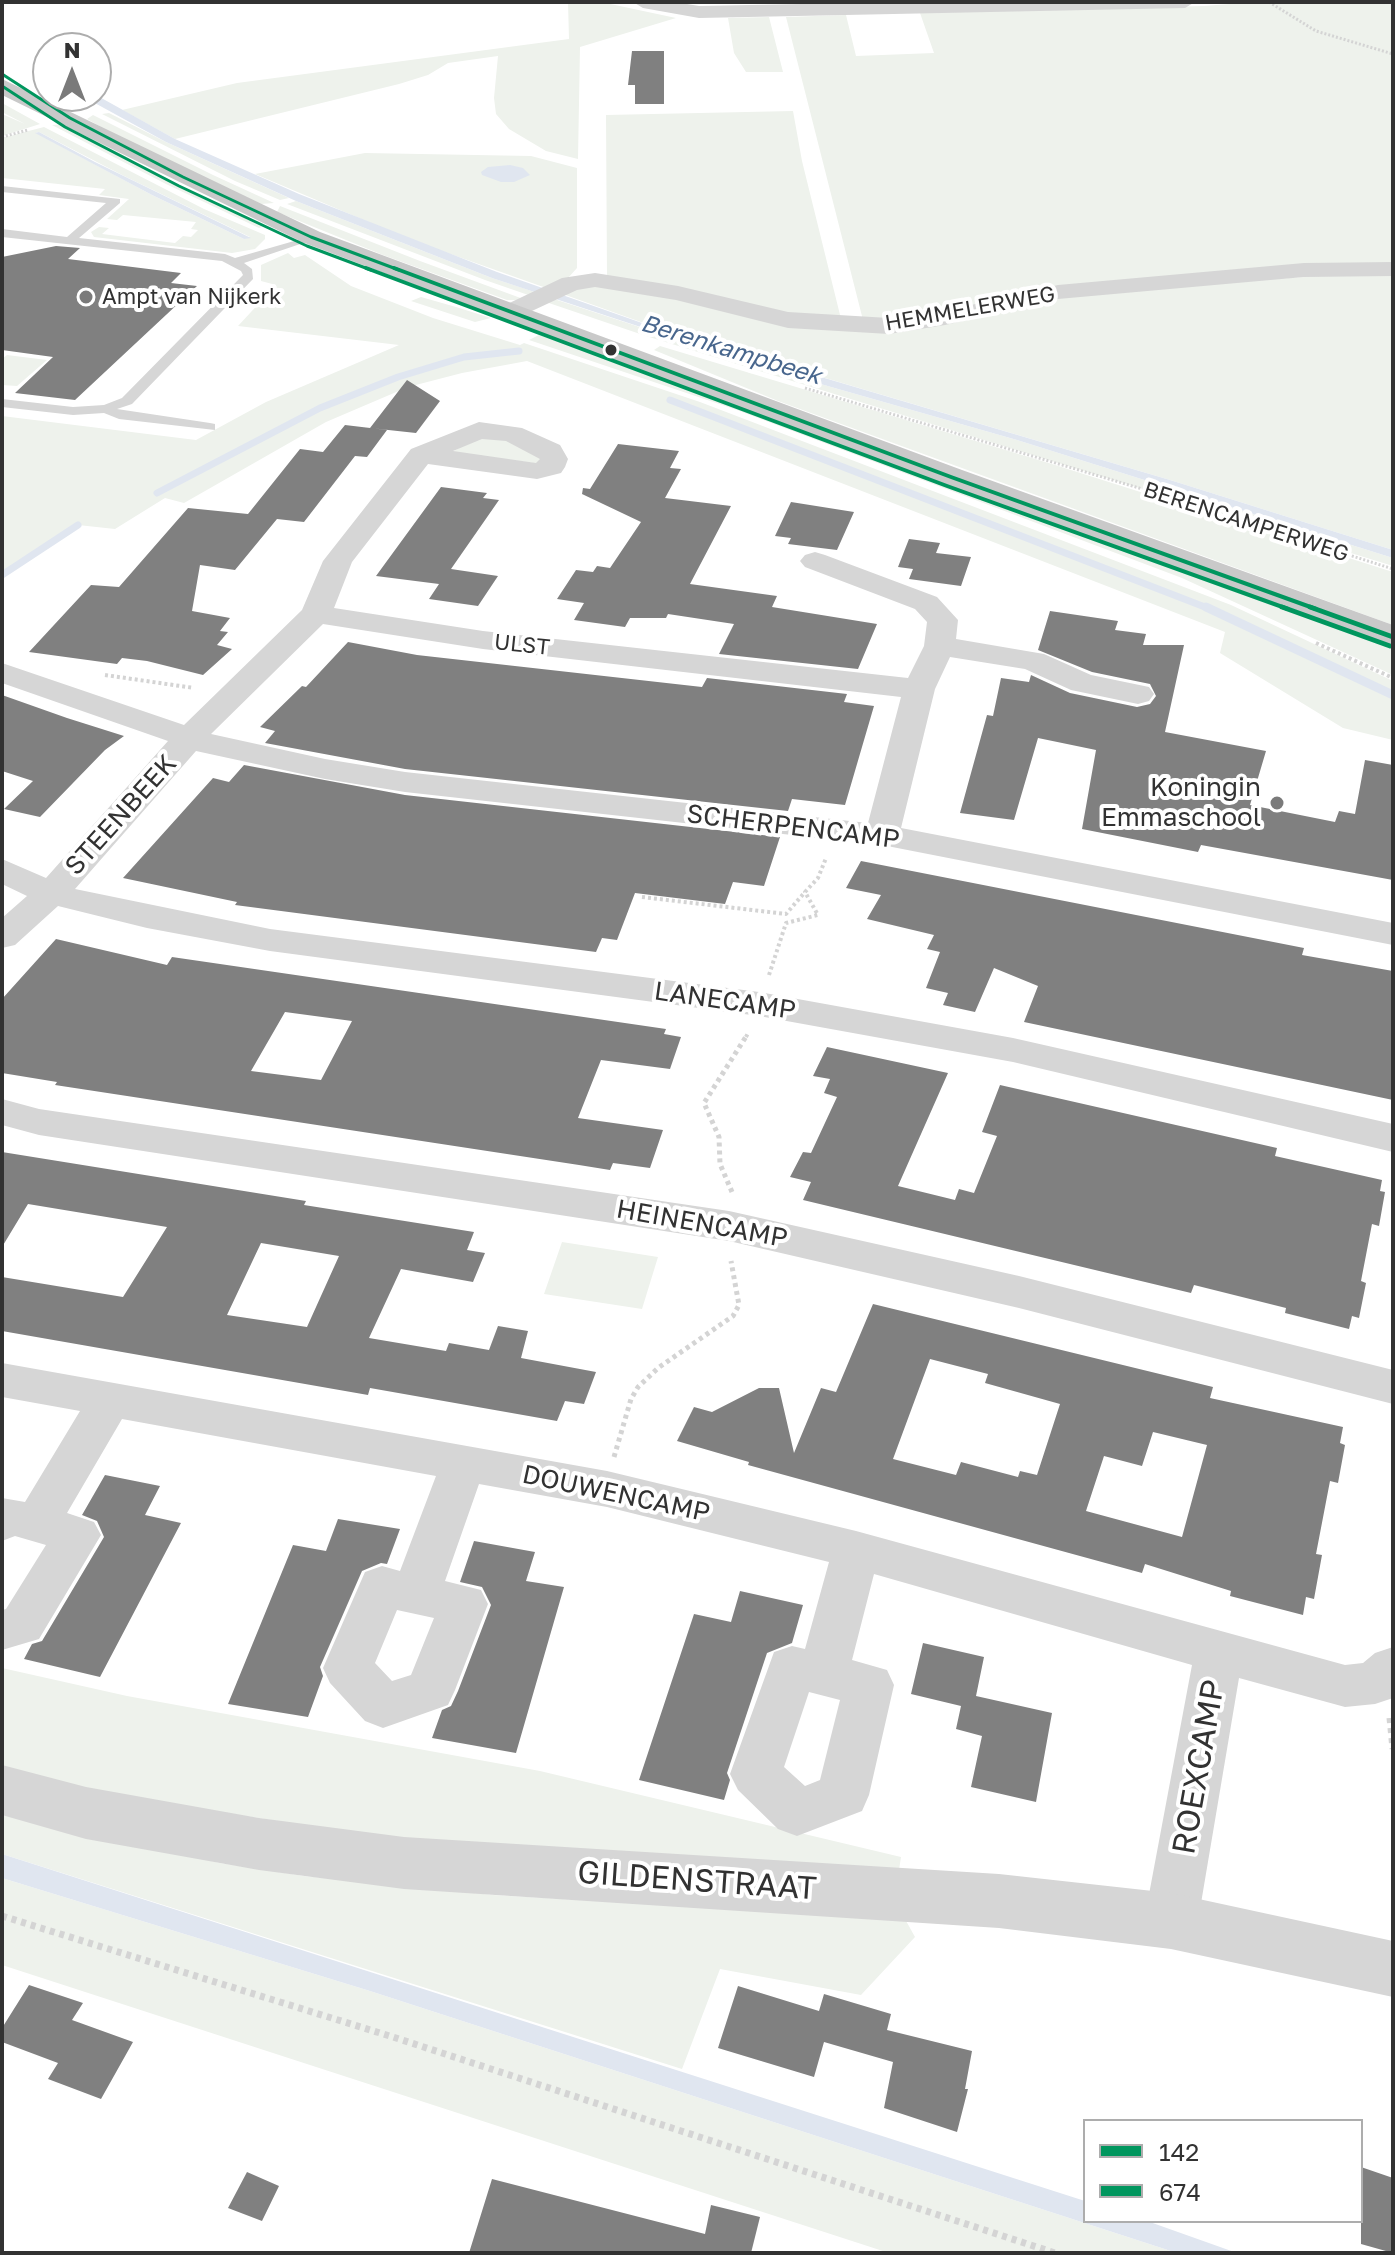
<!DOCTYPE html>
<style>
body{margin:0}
#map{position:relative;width:1395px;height:2255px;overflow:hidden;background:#fff;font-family:"Golos Text",sans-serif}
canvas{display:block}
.frame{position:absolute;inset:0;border:4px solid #323232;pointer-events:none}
.legend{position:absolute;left:1083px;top:2119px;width:280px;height:104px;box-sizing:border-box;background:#fff;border:2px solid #adadad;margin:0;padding:10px 14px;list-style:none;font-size:24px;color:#323232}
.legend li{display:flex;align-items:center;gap:16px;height:40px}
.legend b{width:40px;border:2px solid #adadad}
.north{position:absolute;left:32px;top:32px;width:80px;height:80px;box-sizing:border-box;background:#fff;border:2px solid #adadad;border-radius:50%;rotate:0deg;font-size:22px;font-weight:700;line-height:32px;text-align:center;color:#323232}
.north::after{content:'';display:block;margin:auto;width:28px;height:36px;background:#7a7a7a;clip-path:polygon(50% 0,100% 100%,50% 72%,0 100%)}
</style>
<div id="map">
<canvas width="1395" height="2255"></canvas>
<div class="frame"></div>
<ul class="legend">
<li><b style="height:10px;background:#00965e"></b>142</li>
<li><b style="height:10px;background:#00965e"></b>674</li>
</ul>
<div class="north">N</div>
</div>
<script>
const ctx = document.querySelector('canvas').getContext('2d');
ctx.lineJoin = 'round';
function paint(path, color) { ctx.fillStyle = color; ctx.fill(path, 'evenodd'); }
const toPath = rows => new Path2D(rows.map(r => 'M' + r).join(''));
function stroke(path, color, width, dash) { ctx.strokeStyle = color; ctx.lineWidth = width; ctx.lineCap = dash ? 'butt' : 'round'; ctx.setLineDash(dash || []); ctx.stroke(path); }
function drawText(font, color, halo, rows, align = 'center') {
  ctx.font = font + ' "Golos Text",sans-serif'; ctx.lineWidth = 8; ctx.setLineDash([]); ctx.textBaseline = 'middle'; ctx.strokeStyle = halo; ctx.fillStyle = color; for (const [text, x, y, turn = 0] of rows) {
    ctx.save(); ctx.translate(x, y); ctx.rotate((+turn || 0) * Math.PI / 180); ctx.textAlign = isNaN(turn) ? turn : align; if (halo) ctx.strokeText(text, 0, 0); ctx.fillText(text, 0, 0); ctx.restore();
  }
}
paint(toPath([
 [568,2,601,2,676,18,580,47,578,159,546,151,509,129,496,114,494,98,498,56,448,63,428,75,399,84,175,139,122,110,237,83,569,39],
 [1255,2,1393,2,1393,267,1148,284,948,315,864,324,786,17,846,15,856,56,934,53,920,13,1204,6],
 [769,17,783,72,746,72,734,53,728,18],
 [2,103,40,124,2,136,2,114,25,124,2,112],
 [793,111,802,161,842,323,607,278,606,115],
 [109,113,166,142,289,198,280,200,235,181,102,114],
 [93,115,213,175,274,203,261,204,108,131,87,119],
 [65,124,164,177,262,227,259,228,166,184,52,125],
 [44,127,204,209,265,235,265,239,255,249,232,253,94,237,91,232,99,227,109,228,102,234,175,243,183,236,191,237,198,230,191,229,196,222,123,215,117,220,107,219,129,199,99,195,105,189,2,178,2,138],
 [39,132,122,175,250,237,244,239,152,195,36,133],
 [365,153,531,156,577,168,577,268,568,278,549,289,411,240,255,174],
 [296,201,492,278,541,294,534,297,485,280,287,204],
 [280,206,420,261,526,300,507,300,383,255,277,212],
 [288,253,294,258,305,255,351,286,433,318,520,345,524,343,700,402,1231,605,1393,681,1393,740,1343,728,1220,653,1225,632,527,361,462,373,408,387,326,422,184,503,165,498,115,529,78,525,2,574,2,416,196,440,266,402,399,345,238,326,276,285,261,281,261,265],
 [1393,271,1393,550,1170,480,663,330,560,293,589,282,841,328,1083,292],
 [421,297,456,307,491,318,475,322,411,301],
 [551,298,768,369,1017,440,1393,558,1393,566,646,336,543,301],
 [539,335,744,405,1393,647,1393,675,1182,578,737,410,529,340],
 [660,346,1052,464,1393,572,1393,625,778,401,654,350],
 [7,355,47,360,17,386,2,385,2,359],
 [480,436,496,436,547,458,541,464,452,452],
 [562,1242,658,1257,642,1309,544,1294],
 [2,1668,127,1696,540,1771,901,1857,899,1870,408,1841,115,1796,2,1768],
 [2,1815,220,1863,304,1876,493,1895,905,1919,915,1937,861,1995,720,1969,682,2069,2,1854],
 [2,1878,370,1991,1177,2253,889,2253,2,1965]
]), '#eef2ec');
paint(toPath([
 [96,95,175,139,299,194,497,272,662,330,1170,480,1393,550,1393,558,1017,440,768,369,492,278,296,201,166,142,82,96],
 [39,132,95,162,251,238,244,239,152,195,35,133],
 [510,165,523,168,530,175,514,182,501,182,482,175,481,172,488,167],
 [2,1854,1085,2201,1085,2221,1147,2221,1237,2253,1177,2253,370,1991,2,1878]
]), '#e0e6f0');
stroke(toPath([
 [670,400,1210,609],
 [157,493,320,408,398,377,464,357,519,351],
 [2,575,78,525]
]), '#e0e6f0', 7);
stroke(toPath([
 [1206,607,1393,695]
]), '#e0e6f0', 9);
paint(toPath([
 [632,51,664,51,664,104,635,104,635,85,628,85],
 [56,246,80,248,68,259,181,273,171,283,197,286,75,400,15,393,53,357,2,350,2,257],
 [407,380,440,401,416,433,370,428],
 [345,425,387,430,367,457,355,456,304,522,277,519,235,570,200,565,192,611,230,618,220,631,228,632,217,645,232,649,203,675,147,661,122,658,117,664,29,652,91,585,119,587,188,508,248,514,300,449,323,452],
 [618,444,679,451,670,468,681,469,665,498,731,506,690,584,777,596,772,607,877,624,858,669,719,654,734,624,668,614,666,618,630,618,625,627,574,620,584,603,557,599,576,570,593,572,597,566,610,568,641,522,582,494,583,488,590,489],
 [441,487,487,493,483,498,499,500,451,569,498,576,478,606,429,599,439,584,376,576],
 [791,502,854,512,837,550,788,544,791,538,775,536],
 [909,539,940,543,936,553,971,557,961,586,909,579,913,569,898,567],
 [1050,611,1118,621,1115,630,1146,634,1143,645,1184,645,1165,732,1266,751,1250,805,1335,822,1339,811,1355,814,1365,760,1393,765,1393,880,1201,845,1198,852,1082,829,1096,750,1038,738,1014,820,960,813,987,715,993,716,1001,678,1029,682,1031,675,1070,693,1137,707,1150,704,1156,696,1150,684,1092,672,1038,650],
 [348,642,417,655,702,687,707,678,847,694,844,702,874,706,845,805,792,799,788,811,405,769,265,743,275,731,260,727,302,686,306,687],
 [2,695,67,718,124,736,105,750,40,817,4,809,33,781,2,771],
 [244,765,405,795,780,837,764,886,733,882,725,904,635,893,617,940,602,938,596,952,235,905,237,902,123,878,213,778,229,782],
 [861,861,1304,948,1302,955,1393,971,1393,1100,1024,1022,1038,986,994,968,975,1012,943,1005,948,993,926,988,940,952,927,949,934,935,867,919,881,895,846,888],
 [56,939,167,965,172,957,666,1029,664,1034,681,1037,670,1069,601,1060,578,1118,663,1130,650,1168,613,1163,610,1170,579,1165,55,1085,57,1082,2,1073,2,999],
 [285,1012,352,1021,321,1080,251,1071],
 [827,1047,948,1073,898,1186,955,1200,959,1189,974,1193,997,1136,982,1132,1000,1085,1277,1148,1275,1156,1382,1180,1380,1191,1385,1192,1379,1226,1372,1224,1361,1281,1366,1283,1359,1318,1352,1316,1349,1329,1285,1313,1286,1308,1194,1285,1191,1293,803,1200,811,1182,790,1177,803,1152,811,1153,837,1097,824,1093,830,1079,813,1076],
 [2,1152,306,1201,304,1205,474,1232,467,1250,485,1253,473,1282,401,1269,369,1338,446,1351,449,1343,489,1350,498,1326,528,1331,521,1358,596,1372,584,1404,565,1401,557,1421,370,1388,368,1395,2,1331,2,1277,123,1297,167,1227,28,1204,2,1247],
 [261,1243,339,1256,307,1327,227,1315],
 [873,1304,1213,1387,1210,1398,1343,1427,1340,1443,1345,1445,1338,1483,1330,1481,1316,1554,1322,1555,1314,1599,1306,1597,1303,1615,1230,1596,1231,1591,1145,1564,1142,1573,748,1465,749,1462,677,1441,694,1407,712,1412,759,1388,779,1388,794,1453,821,1388,836,1392],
 [930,1359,988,1374,985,1383,1060,1404,1037,1475,1020,1471,1018,1477,961,1462,956,1475,893,1459],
 [1153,1432,1207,1445,1182,1537,1086,1511,1104,1456,1142,1466],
 [105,1475,160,1486,145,1515,181,1523,100,1677,24,1659,32,1644,42,1641,104,1537,97,1521,82,1515],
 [338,1519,400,1529,387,1564,381,1563,362,1571,320,1667,323,1676,308,1717,228,1704,293,1545,326,1551],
 [474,1541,535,1552,526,1581,564,1587,516,1753,432,1738,442,1710,451,1706,458,1691,491,1605,482,1587,460,1582],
 [740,1591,803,1605,792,1643,767,1653,727,1773,730,1780,724,1800,639,1780,694,1614,731,1622],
 [923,1643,984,1657,976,1696,1052,1713,1036,1802,971,1787,982,1736,956,1729,961,1706,911,1694],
 [29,1985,83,2003,72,2020,133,2042,101,2099,48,2079,58,2063,2,2042,2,2028],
 [738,1986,819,2011,824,1994,891,2014,887,2030,972,2051,965,2089,968,2089,957,2132,884,2108,893,2062,824,2042,814,2077,718,2048],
 [1361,2167,1393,2178,1393,2253,1361,2244],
 [247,2172,279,2186,262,2221,228,2208],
 [492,2179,705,2234,711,2205,760,2217,751,2253,469,2253]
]), '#808080');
stroke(toPath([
 [1269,2,1316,31,1393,54],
 [2,137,28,130],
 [805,388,1139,488,1393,569]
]), '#d4d4d4', 3, [2, 2]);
stroke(toPath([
 [1316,643,1393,678],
 [105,675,194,688],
 [642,897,786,914,805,892],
 [769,975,786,923,818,915,805,892,818,878,826,858],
 [746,1037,748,1033]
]), '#d4d4d4', 4, [3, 3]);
stroke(toPath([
 [732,1192,720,1164,719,1137,704,1103,747,1035],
 [614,1457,631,1399,638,1387,658,1368,733,1316,739,1305,731,1261]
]), '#d4d4d4', 5, [4, 4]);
stroke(toPath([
 [1390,1718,1393,1749],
 [2,1916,393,2037,1055,2253]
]), '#d4d4d4', 7, [5, 5]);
paint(toPath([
 [2,186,120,199,120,203,79,238,225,254,235,258,315,235,315,239,244,263,252,269,253,279,132,404,117,409,210,423,215,424,215,430,119,419,104,413,73,415,2,407,2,399,73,407,104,405,122,398,243,275,241,271,222,261,2,237,2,229,67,237,106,203,2,192,2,186]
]), '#d6d6d6');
paint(toPath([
 [633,2,675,2,699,6,904,2,1195,2,1185,8,699,18,643,8,633,2],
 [1393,262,1393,276,1304,277,1058,299,945,325,889,334,788,328,676,300,595,287,577,290,519,317,510,319,501,317,498,312,501,307,562,278,595,273,678,286,788,312,889,318,945,311,1058,285,1304,263,1393,262],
 [479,422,522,428,560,445,568,459,565,467,561,473,537,479,428,464,352,562,334,608,483,631,908,678,924,646,927,622,915,609,805,567,800,561,805,555,815,552,825,555,937,597,958,620,956,639,1044,654,1091,675,1149,687,1154,694,1149,701,1138,704,1071,690,1025,669,950,657,935,689,901,828,1393,923,1393,945,882,845,405,792,325,779,196,751,75,889,270,929,759,992,1013,1038,1393,1124,1393,1152,1013,1062,759,1016,270,951,147,928,58,906,15,945,2,948,2,918,27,896,2,884,2,859,46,878,168,741,2,683,2,663,184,725,302,610,323,561,411,449,479,422],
 [482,439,506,441,540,459,536,463,453,451,482,439],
 [323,624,483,649,901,697,868,823,405,772,325,759,211,734,323,624],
 [2,1099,39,1109,729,1211,1019,1276,1393,1370,1393,1404,1019,1308,729,1241,39,1135,2,1125,2,1099],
 [2,1363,607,1471,856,1531,1345,1665,1363,1663,1375,1653,1393,1647,1393,1698,1375,1704,1345,1707,1239,1678,1198,1921,1190,1939,1171,1946,1152,1939,1144,1921,1192,1665,874,1574,852,1660,887,1670,894,1685,869,1795,862,1811,797,1836,778,1829,738,1790,730,1774,774,1652,792,1646,805,1649,829,1562,607,1507,479,1484,445,1581,481,1590,488,1604,455,1690,448,1705,383,1728,365,1721,330,1683,323,1668,365,1572,382,1566,400,1571,436,1476,122,1419,67,1513,94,1522,101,1535,39,1639,2,1650,2,1610,6,1609,46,1545,15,1536,2,1541,2,1498,25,1502,80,1411,2,1397,2,1363],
 [397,1610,434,1618,411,1675,392,1681,375,1663,397,1610],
 [809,1692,840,1700,820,1780,805,1786,784,1767,809,1692]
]), '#d6d6d6');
paint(toPath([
 [2,1765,86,1787,259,1818,404,1837,999,1874,1171,1893,1393,1941,1393,1997,1171,1949,999,1928,404,1889,259,1870,86,1839,2,1815,2,1765]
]), '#d6d6d6');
paint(toPath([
 [2,79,320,232,962,470,1393,625,1393,647,940,484,302,242,2,95,2,79]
]), '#c9c9c9');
stroke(toPath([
 [2,74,70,118,183,177,311,237,399,270]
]), '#00965e', 3);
stroke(toPath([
 [394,268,951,477,1316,609]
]), '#00965e', 4);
stroke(toPath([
 [1310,607,1393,637]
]), '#00965e', 5);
stroke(toPath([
 [2,86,65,127,179,186,307,246,371,270]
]), '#00965e', 3);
stroke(toPath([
 [366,268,947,486,1288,609]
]), '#00965e', 4);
stroke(toPath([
 [1282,607,1390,646]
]), '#00965e', 5);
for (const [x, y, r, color] of [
 [86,297,8,"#7a7a7a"],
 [611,350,7,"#323232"],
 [1277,803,8,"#7a7a7a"]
]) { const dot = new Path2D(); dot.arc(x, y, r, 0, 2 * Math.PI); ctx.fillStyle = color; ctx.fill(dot); stroke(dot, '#fff', 3); }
drawText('22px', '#323232', '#fff', [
 ["Ampt van Nijkerk",102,297]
], 'left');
drawText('22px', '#323232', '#fff', [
 ["HEMMELERWEG",970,309,-10],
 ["BERENCAMPERWEG",1246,522,18],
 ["ULST",522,645,6]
]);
drawText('italic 24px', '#48668d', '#fff', [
 ["Berenkampbeek",731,350,17]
]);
drawText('26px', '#323232', '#fff', [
 ["Koningin",1261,788],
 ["Emmaschool",1261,818]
], 'right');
drawText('26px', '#323232', '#fff', [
 ["STEENBEEK",121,815,-48],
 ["SCHERPENCAMP",793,827,7],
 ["LANECAMP",725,1001,8],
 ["HEINENCAMP",702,1224,10],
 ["DOUWENCAMP",616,1494,12]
]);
drawText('32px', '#323232', '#fff', [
 ["ROEXCAMP",1199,1767,-80],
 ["GILDENSTRAAT",697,1881,4]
]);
</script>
